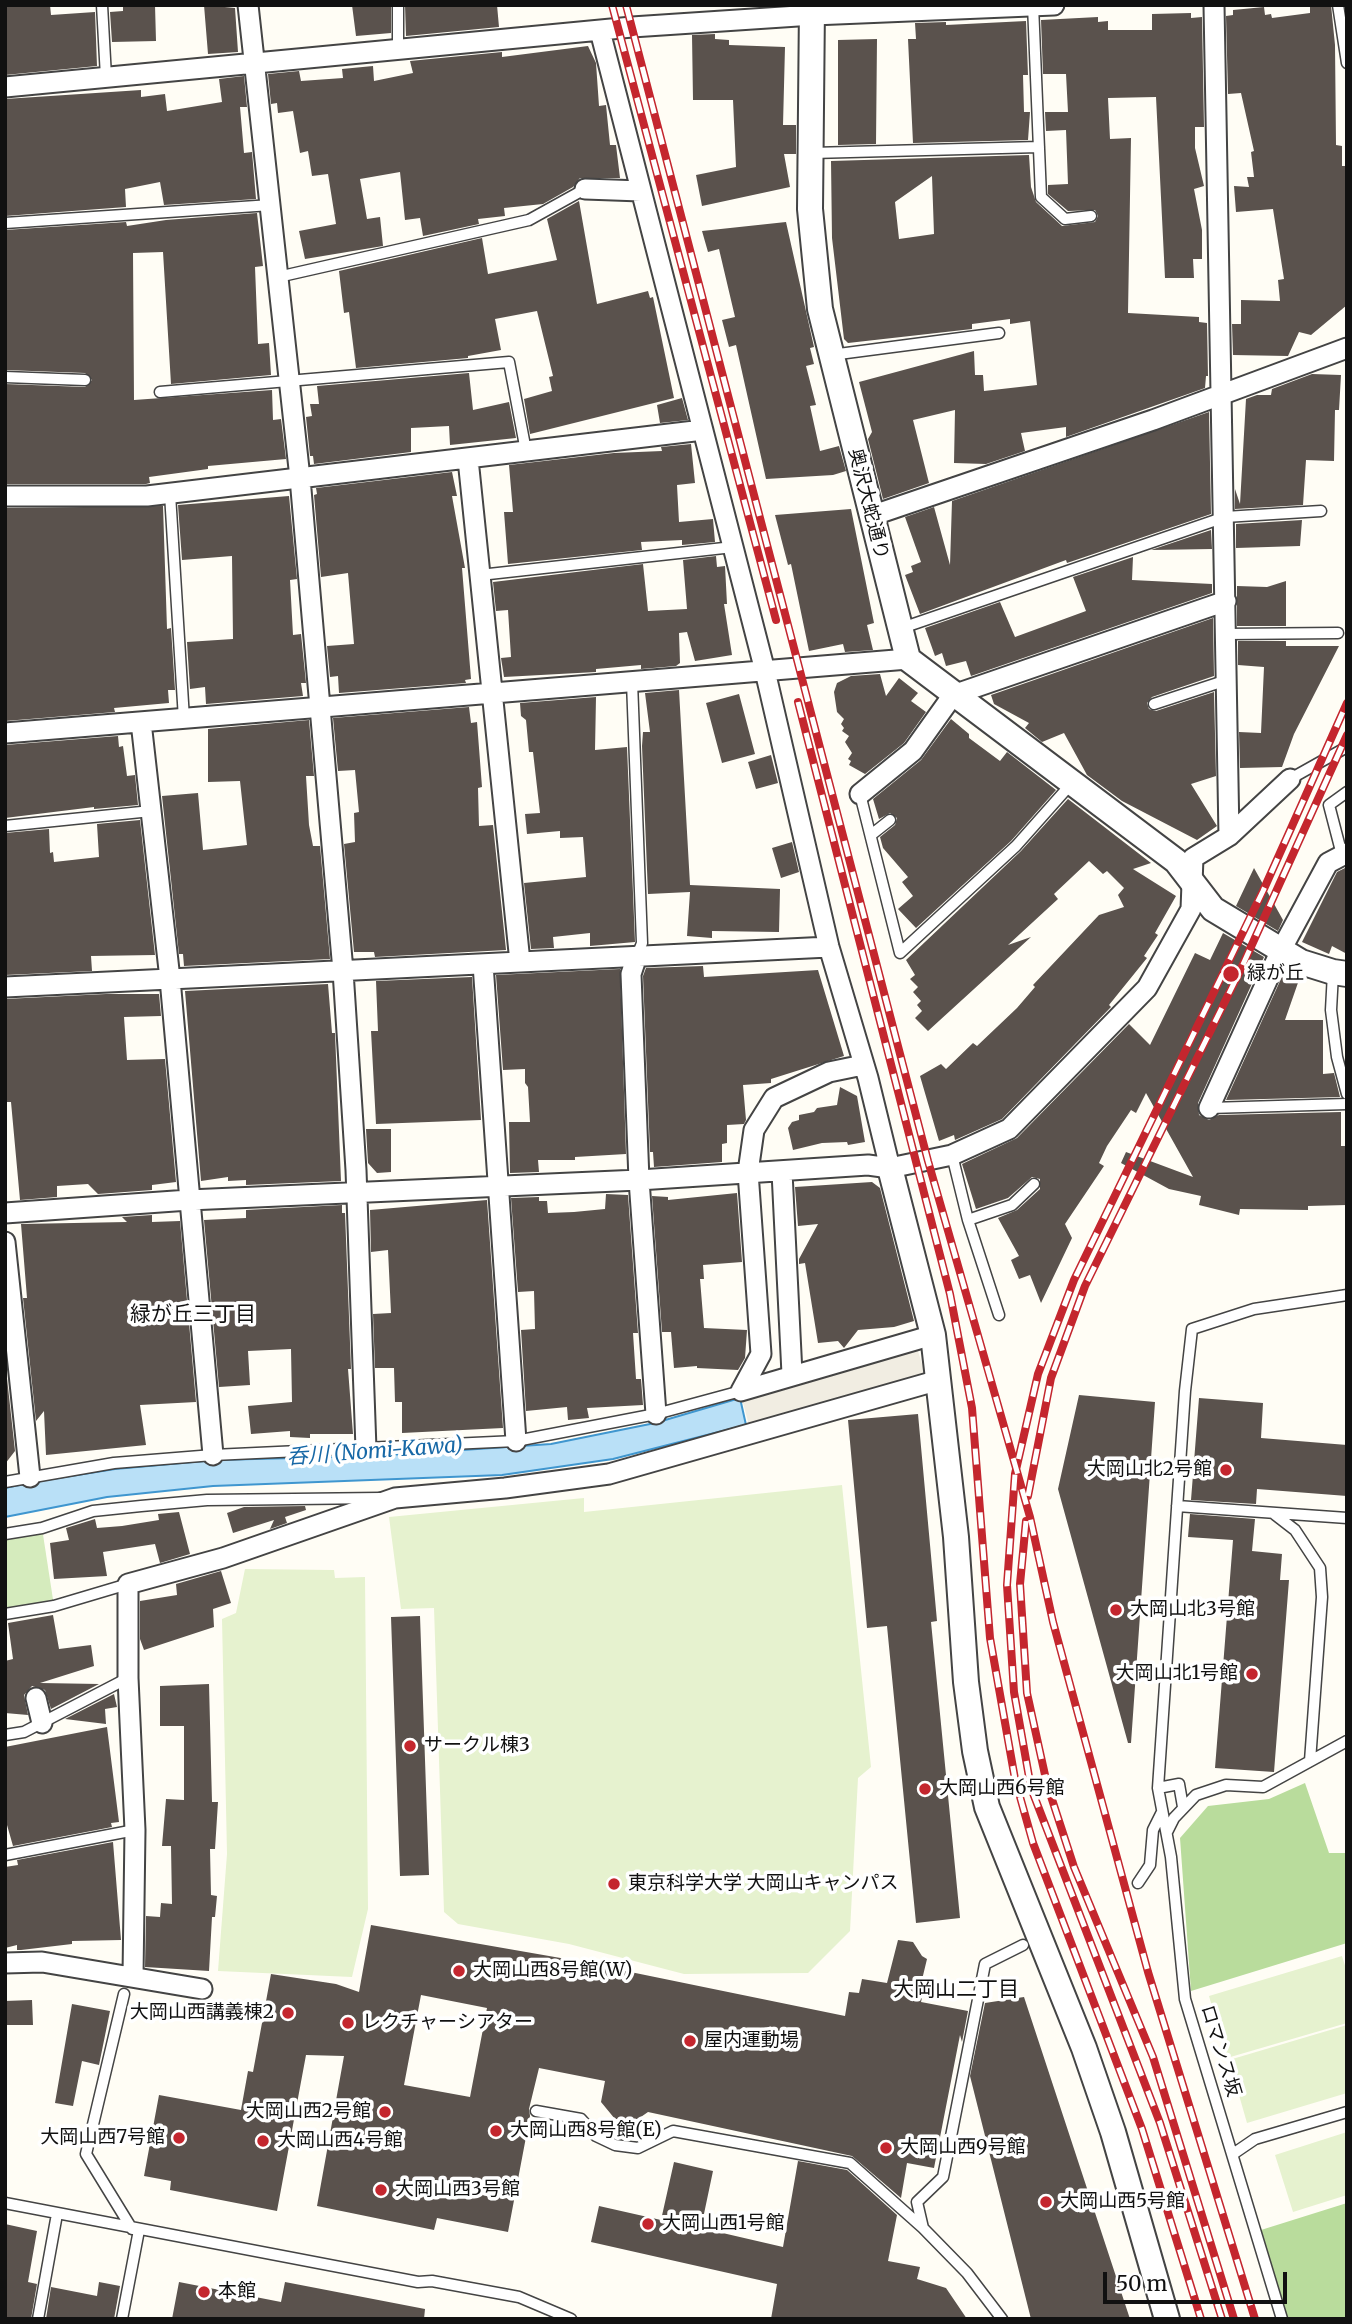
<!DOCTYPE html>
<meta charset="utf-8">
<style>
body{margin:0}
#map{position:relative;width:1352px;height:2324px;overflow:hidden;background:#fffdf5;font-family:Merriweather,serif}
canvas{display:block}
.frame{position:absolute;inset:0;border:7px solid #111;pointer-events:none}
.scale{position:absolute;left:1103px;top:2272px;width:184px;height:32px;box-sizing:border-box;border:4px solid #111;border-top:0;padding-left:9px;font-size:21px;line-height:24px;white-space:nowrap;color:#111;-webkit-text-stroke:5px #fff;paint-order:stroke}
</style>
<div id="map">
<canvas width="1352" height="2324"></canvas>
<div class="frame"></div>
<div class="scale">50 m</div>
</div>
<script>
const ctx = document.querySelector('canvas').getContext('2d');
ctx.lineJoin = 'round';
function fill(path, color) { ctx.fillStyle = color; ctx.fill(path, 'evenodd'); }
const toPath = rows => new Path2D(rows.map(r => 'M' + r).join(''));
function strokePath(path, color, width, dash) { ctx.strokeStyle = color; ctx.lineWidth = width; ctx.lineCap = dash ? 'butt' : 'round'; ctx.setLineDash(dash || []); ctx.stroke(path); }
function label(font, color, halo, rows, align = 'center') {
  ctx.font = font + ' Merriweather,"Noto Sans JP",serif'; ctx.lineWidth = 7; ctx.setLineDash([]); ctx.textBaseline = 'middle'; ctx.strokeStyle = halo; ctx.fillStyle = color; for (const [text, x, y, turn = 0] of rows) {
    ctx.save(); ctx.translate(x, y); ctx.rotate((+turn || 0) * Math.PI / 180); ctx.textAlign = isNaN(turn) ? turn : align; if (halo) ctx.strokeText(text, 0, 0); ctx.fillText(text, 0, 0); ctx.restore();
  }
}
const green = toPath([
 [42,1528,54,1606,5,1614,5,1534]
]);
const forest = toPath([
 [1305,1783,1329,1853,1347,1853,1347,1943,1191,1991,1180,1838,1208,1806,1269,1799],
 [1347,2203,1347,2319,1287,2319,1261,2230]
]);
const pitch = toPath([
 [842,1485,871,1767,858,1778,850,1931,808,1973,684,1974,569,1944,458,1924,444,1912,434,1608,401,1609,389,1517,584,1498,584,1512],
 [245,1569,334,1570,335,1578,365,1577,368,1909,352,1977,218,1971,227,1854,222,1619,236,1613],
 [1342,1956,1347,1972,1347,2023,1227,2058,1209,1996],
 [1347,2025,1347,2093,1247,2123,1229,2060],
 [1347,2132,1347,2195,1293,2212,1275,2155]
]);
const plaza = toPath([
 [917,1348,924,1370,922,1377,750,1429,742,1399]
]);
const water = toPath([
 [740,1398,746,1425,613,1459,502,1475,213,1486,107,1497,5,1517,5,1488,33,1482,115,1469,215,1460,374,1456,551,1444,655,1423,740,1398]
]);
const building = toPath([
 [5,5,50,5,51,15,95,12,97,66,5,75],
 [123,5,155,5,156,41,112,42,110,12,123,11],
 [204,5,235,8,238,52,208,54],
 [352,5,391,5,391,33,356,36],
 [405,5,497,5,499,27,406,36],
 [1331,5,1335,45,1336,145,1342,146,1342,166,1347,166,1347,305,1311,335,1299,332,1288,356,1233,355,1232,324,1241,324,1241,300,1280,301,1278,280,1284,279,1273,209,1236,212,1234,186,1249,187,1247,177,1254,177,1251,152,1254,151,1241,93,1228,94,1226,16,1233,15,1233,10,1264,7,1265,15,1271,14,1272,18,1310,13,1310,7],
 [1191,13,1191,18,1202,17,1204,127,1195,127,1195,148,1204,186,1194,189,1202,230,1202,259,1193,259,1194,278,1165,278,1156,97,1108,98,1110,139,1131,138,1128,313,1199,317,1199,322,1207,323,1208,376,1206,376,1205,388,1066,437,1066,427,1021,433,1025,451,986,464,954,463,955,410,913,420,929,483,883,499,868,439,872,432,859,382,974,351,975,375,983,375,984,391,1037,385,1030,321,1010,324,1010,319,972,324,972,329,848,343,844,339,832,238,831,161,1029,155,1031,187,1036,202,1062,226,1095,222,1098,216,1095,210,1068,211,1048,194,1048,185,1068,184,1066,130,1046,131,1045,112,1068,112,1066,74,1043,74,1041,20,1098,17,1098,22,1108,21,1108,30,1152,30,1152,14],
 [932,176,934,234,899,239,895,202],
 [1026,21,1028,75,1023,75,1024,112,1030,112,1028,140,913,143,908,39,916,39,915,23,946,22,946,25],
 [715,34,715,39,729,40,729,45,785,47,783,125,796,125,796,154,784,154,790,187,702,206,696,175,736,167,733,100,693,100,692,35],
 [877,39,876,144,838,145,838,40],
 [588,46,596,63,599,106,606,105,610,145,616,145,620,178,580,178,573,187,543,204,504,208,505,216,478,219,479,224,423,236,420,218,405,220,400,172,360,179,367,219,380,217,383,246,305,259,299,231,336,224,328,174,312,176,308,151,300,153,293,111,278,113,277,103,271,104,268,74,299,71,301,81,343,78,342,69,373,66,374,81,413,73,410,61,502,52,502,57],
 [244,76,247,107,240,107,244,153,252,152,256,199,164,205,160,182,125,189,126,207,5,216,5,99,141,90,141,97,165,94,167,111,222,102,219,79],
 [579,201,597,304,648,291,650,298,653,297,674,398,530,434,524,399,552,391,549,377,553,376,537,311,495,319,501,350,468,356,468,358,356,368,349,312,344,313,339,271,482,238,488,274,557,260,547,219],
 [257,213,263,266,255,267,258,344,269,343,271,375,171,384,163,252,133,253,134,400,272,390,273,420,281,419,286,459,208,466,208,469,149,477,150,483,146,484,5,484,5,384,85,387,92,380,85,373,5,370,5,230,126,222,127,226,166,220],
 [786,222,814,347,810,348,814,364,806,366,816,405,810,406,820,451,839,446,846,471,833,475,766,479,736,345,729,347,722,320,735,317,719,249,708,252,702,231],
 [469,373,473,410,509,402,516,438,450,445,449,426,411,428,411,452,314,464,313,456,310,456,306,417,312,416,310,404,319,404,317,386],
 [1312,374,1341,375,1339,410,1335,410,1334,461,1306,460,1303,505,1235,509,1235,489,1240,504,1246,399,1257,395,1271,395,1272,389],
 [682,398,688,420,660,423,657,405],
 [1209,412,1211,514,1067,563,1066,560,920,614,905,575,913,572,911,566,921,562,905,517,934,507,950,565,952,501],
 [691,444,695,483,677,485,679,522,713,519,715,542,682,545,682,540,641,542,642,550,508,564,504,512,513,512,509,465,614,453,662,451,661,447],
 [452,472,457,496,452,496,465,568,462,568,471,679,465,680,466,683,339,693,338,676,330,677,327,646,354,644,348,573,321,577,314,495,317,494,316,488],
 [289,496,297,579,290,580,293,635,301,634,306,683,301,683,303,696,206,704,205,687,190,689,187,642,233,639,232,556,182,560,178,505],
 [163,506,167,629,171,628,175,690,168,690,169,703,114,708,115,712,5,721,5,508],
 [851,509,874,623,867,625,873,650,845,652,843,644,809,651,791,564,788,565,775,515],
 [1302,520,1300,546,1236,548,1236,524],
 [1211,530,1212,549,1151,550],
 [716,556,717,567,725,566,727,604,724,604,732,655,695,661,687,632,679,633,680,663,676,666,641,669,641,665,596,669,596,672,504,677,501,658,511,657,508,610,496,611,493,582,643,564,648,611,687,609,683,560],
 [1133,557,1132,580,1212,584,1212,593,971,676,966,661,946,666,942,653,935,656,925,628,1000,602,1015,637,1086,611,1073,577],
 [1286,581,1286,626,1237,626,1237,586,1267,587],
 [1213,618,1214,676,1152,697,1147,703,1149,709,1156,711,1214,692,1216,776,1191,784,1217,826,1197,840,1122,801,1087,775,1064,733,1042,742,1025,728,1029,723,994,704,991,695],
 [1238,641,1286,641,1286,646,1339,646,1294,734,1282,767,1240,768,1239,732,1261,733,1264,667,1238,665],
 [880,674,886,696,899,678,918,693,911,701,926,712,904,743,865,774,849,765,851,761,848,759,852,753,845,742,849,736,842,731,844,728,841,724,844,719,837,712,834,692,837,683,851,676],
 [679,690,690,885,780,889,779,932,712,931,712,938,687,936,690,892,648,894,642,746,643,732,650,732,645,693],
 [739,694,755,754,722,763,706,703],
 [596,697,595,750,627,747,635,942,590,946,590,933,553,937,554,948,531,949,524,883,586,877,583,837,560,838,560,831,527,834,525,814,540,813,533,752,529,752,526,720,521,716,520,703],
 [469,707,471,723,477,722,482,787,478,788,479,826,493,825,506,950,375,957,374,952,354,952,344,844,355,842,354,813,359,812,355,770,338,771,333,718],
 [951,719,969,734,969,738,1000,761,1007,752,1056,790,1011,841,916,928,898,909,913,896,902,882,908,877,883,848,880,837,895,825,897,818,890,813,879,819,873,799,921,760],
 [309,720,314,776,306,776,309,825,313,846,320,846,330,959,184,966,183,954,179,954,162,796,198,793,203,850,247,845,240,781,208,782,208,729],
 [118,736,119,747,123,746,127,776,135,775,138,805,94,809,94,807,5,818,5,745],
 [771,755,778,783,756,789,748,762],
 [1068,799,1151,863,1133,869,1176,896,1155,933,1158,935,1144,956,1147,958,1109,1005,1111,1007,1002,1119,955,1140,954,1135,939,1141,920,1076,941,1064,946,1069,973,1043,977,1046,1017,1008,1035,987,1033,985,1099,915,1124,907,1118,895,1124,888,1107,871,1103,874,1089,861,1054,894,1058,899,1008,945,1031,937,928,1031,915,1018,922,1011,917,1005,921,1001,913,992,918,987,910,979,915,975,906,960,1021,851],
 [140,820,155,955,91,956,92,971,5,975,5,833,49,829,50,853,53,852,54,862,99,857,97,824],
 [792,842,799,872,781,878,772,848],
 [1347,867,1347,954,1332,946,1329,954,1302,942,1337,872],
 [1254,868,1283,920,1278,931,1236,906],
 [1223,933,1264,957,1198,1103,1199,1115,1209,1120,1219,1115,1341,1112,1341,1146,1347,1146,1347,1205,1308,1206,1308,1210,1240,1209,1239,1215,1199,1205,1201,1196,1169,1189,1121,1163,1126,1152,1193,1177,1146,1093,1136,1113,1131,1110,1107,1146,1099,1163,1104,1166,1065,1224,1072,1238,1041,1303,1030,1275,1019,1279,1011,1260,1019,1256,998,1218,1017,1210,1040,1189,1040,1179,1032,1177,1008,1198,976,1209,962,1164,1017,1138,1129,1024,1150,1045,1195,953,1210,960],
 [703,966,704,977,818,970,844,1056,771,1079,771,1083,743,1085,746,1120,744,1124,727,1125,727,1143,722,1144,722,1162,654,1167,653,1152,650,1152,643,976,646,968],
 [620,969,626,1154,575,1157,575,1160,538,1160,539,1172,510,1173,509,1122,530,1122,528,1087,525,1083,525,1069,503,1070,496,975],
 [1285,970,1300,977,1285,1020,1323,1020,1323,1074,1334,1073,1340,1097,1226,1100],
 [472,977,481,1120,376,1124,371,1031,378,1031,376,981],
 [328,984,332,1033,335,1033,341,1181,246,1185,246,1180,228,1181,228,1177,201,1181,185,991],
 [106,994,159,994,161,1016,124,1017,127,1060,165,1059,176,1182,152,1185,152,1190,98,1194,88,1184,57,1186,57,1197,20,1200,11,1102,7,1102,5,1081,5,999],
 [840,1087,857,1096,865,1142,848,1145,847,1142,822,1143,793,1150,788,1128,792,1122,799,1120,799,1115,814,1112,817,1108,837,1105],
 [366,1129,391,1129,391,1172,377,1173,368,1163],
 [872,1182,880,1188,914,1321,894,1327,858,1330,844,1348,838,1341,818,1343,805,1263,799,1264,799,1259,818,1224,798,1226,795,1187],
 [737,1193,742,1262,703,1265,704,1279,700,1279,704,1328,747,1330,745,1358,738,1370,697,1368,697,1366,674,1368,671,1332,662,1332,652,1196,668,1197,668,1200],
 [606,1194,628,1195,638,1333,633,1333,636,1379,641,1379,643,1405,587,1408,589,1418,568,1420,567,1407,526,1411,521,1330,535,1329,534,1291,518,1292,511,1198,539,1197,539,1201,547,1201,548,1213,574,1212,605,1209],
 [487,1200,503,1428,402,1433,402,1402,395,1402,394,1368,375,1368,373,1314,391,1313,388,1250,371,1252,370,1210],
 [342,1205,342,1213,345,1213,351,1369,348,1369,353,1434,310,1434,310,1438,290,1437,290,1431,251,1434,248,1406,292,1402,291,1349,248,1351,250,1385,219,1387,204,1220,246,1218,246,1210],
 [152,1215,152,1222,180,1221,196,1402,140,1405,146,1445,46,1455,44,1411,36,1421,23,1298,27,1298,21,1224,127,1222,122,1217],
 [5,1360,15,1451,5,1464],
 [1079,1395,1155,1402,1131,1743,1128,1743,1058,1489],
 [1199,1398,1263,1403,1261,1438,1347,1445,1347,1496,1257,1489,1256,1504,1191,1500],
 [918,1414,937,1621,931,1622,960,1918,916,1923,887,1626,867,1628,848,1420],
 [305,1506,306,1510,285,1517,287,1523,270,1529,274,1520,233,1533,227,1513,244,1507],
 [179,1512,190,1554,160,1563,155,1544,103,1552,107,1576,54,1579,50,1543,69,1540,66,1528,95,1519,97,1528,122,1526,159,1520,158,1514],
 [1190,1514,1255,1519,1252,1551,1282,1554,1280,1580,1289,1580,1274,1772,1215,1768,1233,1540,1188,1537],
 [221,1571,231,1603,213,1609,214,1627,144,1650,140,1639,140,1601,177,1595,176,1584],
 [53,1615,59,1649,91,1645,94,1666,40,1683,99,1684,51,1709,45,1690,32,1686,24,1695,28,1715,5,1713,5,1661,13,1659,8,1623],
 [420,1616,429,1875,400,1876,391,1617],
 [209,1684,212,1802,218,1802,215,1849,210,1849,211,1895,217,1896,215,1917,212,1917,209,1971,145,1967,146,1916,160,1917,161,1903,172,1904,171,1846,162,1846,166,1799,184,1800,184,1726,160,1726,160,1686],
 [114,1694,117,1707,105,1709,106,1724,65,1719],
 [107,1727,119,1822,111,1823,112,1827,13,1846,5,1818,5,1747],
 [113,1842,121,1940,72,1941,72,1944,21,1950,17,1950,17,1945,5,1948,5,1867,18,1865,17,1860],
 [371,1925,572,1960,845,2016,849,1992,859,1993,862,1979,887,1983,898,1940,913,1942,922,1956,927,1959,920,1988,924,1989,921,2002,968,2011,962,2042,960,2035,934,2168,907,2163,901,2198,852,2156,648,2112,638,2119,615,2119,601,2102,605,2081,539,2068,529,2109,530,2116,508,2232,437,2218,434,2230,317,2206,344,2056,306,2055,277,2211,170,2190,171,2181,144,2176,159,2095,241,2110,248,2071,253,2072,271,1974,336,1984,359,1992],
 [421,1995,487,2008,470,2097,404,2085],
 [1024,1997,1130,2319,1031,2319,970,2076,985,2003],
 [32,2000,33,2025,5,2025,5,2001],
 [72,2004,110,2011,99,2065,82,2061,73,2106,55,2103],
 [798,2161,847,2170,897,2215,888,2261,920,2267,917,2279,946,2288,967,2319,771,2319,777,2284,591,2242,599,2206,661,2220,674,2162,713,2171,701,2228,783,2247],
 [5,2224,37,2231,28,2282,37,2284,31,2319,5,2319],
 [99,2282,120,2286,114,2319,46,2319,51,2287,97,2296],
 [179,2282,281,2302,285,2282,425,2309,424,2319,172,2319]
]);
const service = toPath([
 [102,5,106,77],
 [398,5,398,49],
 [1033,5,1041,197,1065,219,1091,216],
 [1338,5,1347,63],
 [812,153,1039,147],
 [5,223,271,205],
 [278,277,529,220,585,189],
 [831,355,999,333],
 [5,377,85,380],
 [160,392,509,362,526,451],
 [170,494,184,719],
 [480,575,733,547],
 [899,629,1225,517,1321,511],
 [1226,634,1338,633],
 [632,682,642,943,637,956],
 [1154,704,1227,680],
 [1290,779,1347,747],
 [860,794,900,953,1016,846,1071,784],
 [5,826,151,811],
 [871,835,890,820],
 [1342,855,1329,805,1347,792],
 [1333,973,1331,1010,1337,1057,1347,1094],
 [1209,1108,1347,1104],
 [952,1155,968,1220,999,1315],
 [968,1220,1012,1205,1034,1184],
 [5,1482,114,1463,213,1455,516,1441,656,1414,741,1391],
 [1177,1506,1347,1518],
 [1273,1513,1295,1530,1320,1568,1322,1597,1310,1761],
 [5,1534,42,1528,93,1511,141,1506,207,1500,381,1498],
 [5,1614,54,1606,128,1584],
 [5,1735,24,1732,128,1678],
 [1158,1788,1179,1784,1183,1807],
 [1167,1832,1174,1818,1196,1795,1226,1785,1263,1787,1347,1741],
 [5,1855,135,1830],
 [1138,1883,1150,1865,1153,1830,1162,1812],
 [124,1994,86,2154,132,2229],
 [536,2111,581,2119,596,2136,615,2145,638,2148,673,2131,850,2163,923,2228,967,2273,1002,2319],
 [1233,2154,1255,2139,1347,2112],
 [5,2203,418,2282,432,2281,519,2297,571,2319],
 [923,2228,917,2202,943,2177,985,1964,1023,1945],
 [38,2319,57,2214],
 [122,2319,139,2230],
 [1282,2319,1185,1999,1171,1857,1158,1788,1185,1391,1192,1329,1254,1309,1347,1295]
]);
const minor = toPath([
 [248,5,300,478,343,971,356,1170,366,1449],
 [1214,5,1229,836],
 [600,31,765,671,829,947,868,1078,890,1168],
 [5,87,632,27,813,15,1054,5],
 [585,189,641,191],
 [468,459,520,962],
 [5,496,147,496,703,430],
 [871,516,1153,420,1347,348],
 [141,722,170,979,213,1455],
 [5,733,908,659],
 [860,794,913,751,953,695,1226,601],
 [637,956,631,974,639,1180,656,1414],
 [483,964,516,1441],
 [5,987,829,947],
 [1209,1108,1281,950,1328,863,1347,853],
 [782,1172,792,1374],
 [5,1213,189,1200,639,1180,868,1165,890,1168,952,1155,1009,1129,1147,988,1191,909,1193,858,1229,836,1290,779],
 [5,1242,30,1477],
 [741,1391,761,1354,748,1172,754,1130,774,1098,829,1072,863,1065],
 [741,1391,933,1335],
 [36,1698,42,1723],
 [5,1963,42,1962,202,1989],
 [133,1976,135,1830,128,1678,128,1584,223,1558,395,1498,505,1488,609,1474,939,1380]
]);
const tertiary = toPath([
 [812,5,810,209,820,309,908,659,1176,861,1213,909,1301,962,1333,972,1347,974],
 [890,1168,933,1335,956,1537,966,1682,975,1751,987,1807,1084,2048,1113,2132,1167,2319]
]);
const rail = toPath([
 [612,5,776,620],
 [626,5,928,1161,1030,1517,1053,1622,1148,1972,1255,2319],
 [798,702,950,1294,972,1408,990,1638,1015,1779,1033,1843,1142,2129,1201,2319],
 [1028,1496,1051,1378,1085,1286,1240,971,1347,735],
 [1026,1521,1020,1584,1027,1693,1047,1784,1074,1867,1153,2057,1234,2319],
 [1222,2319,1160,2123,1031,1788,1014,1692,1007,1585,1015,1474,1038,1374,1074,1280,1263,891,1347,703]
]);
const markers = [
 [1231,974,9,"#c4262e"],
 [1226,1470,7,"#c4262e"],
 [1116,1610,7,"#c4262e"],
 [1252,1674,7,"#c4262e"],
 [410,1746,7,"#c4262e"],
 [925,1789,7,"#c4262e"],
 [614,1884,7,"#c4262e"],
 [459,1971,7,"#c4262e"],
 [288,2013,7,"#c4262e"],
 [348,2023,7,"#c4262e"],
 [690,2041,7,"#c4262e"],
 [385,2112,7,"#c4262e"],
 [496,2131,7,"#c4262e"],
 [179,2138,7,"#c4262e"],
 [263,2141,7,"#c4262e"],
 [886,2148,7,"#c4262e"],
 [381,2190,7,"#c4262e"],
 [1046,2202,7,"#c4262e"],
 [648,2224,7,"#c4262e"],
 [204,2292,7,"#c4262e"]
];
const streetNames = [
 ["奥沢大蛇通り",868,504,76],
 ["ロマンス坂",1220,2051,73]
];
const poiNames = [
 ["緑が丘",1247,974],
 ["大岡山北2号館",1212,1470,"right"],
 ["大岡山北3号館",1130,1610],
 ["大岡山北1号館",1238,1674,"right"],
 ["サークル棟3",424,1746],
 ["大岡山西6号館",939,1789],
 ["東京科学大学 大岡山キャンパス",628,1884],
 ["大岡山西8号館(W)",473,1971],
 ["大岡山西講義棟2",274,2013,"right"],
 ["レクチャーシアター",362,2023],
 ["屋内運動場",704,2041],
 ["大岡山西2号館",371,2112,"right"],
 ["大岡山西8号館(E)",510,2131],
 ["大岡山西7号館",165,2138,"right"],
 ["大岡山西4号館",277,2141],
 ["大岡山西9号館",900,2148],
 ["大岡山西3号館",395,2190],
 ["大岡山西5号館",1060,2202],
 ["大岡山西1号館",662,2224],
 ["本館",218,2292]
];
const neighbourhoodNames = [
 ["緑が丘三丁目",193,1315],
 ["大岡山二丁目",956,1990]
];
const waterNames = [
 ["呑川 (Nomi-Kawa)",375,1452,-4]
];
fill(green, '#d5ebbd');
fill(forest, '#b9dc9c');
fill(pitch, '#e6f2cf');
fill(plaza, '#f1ede2');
fill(water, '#b9e0f7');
strokePath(water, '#3f96cf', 2);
fill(building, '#5a524d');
strokePath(service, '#444', 13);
strokePath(minor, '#444', 23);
strokePath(tertiary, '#444', 28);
strokePath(service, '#fff', 10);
strokePath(minor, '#fff', 19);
strokePath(tertiary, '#fff', 24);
strokePath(rail, '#c4262e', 8);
strokePath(rail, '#fff', 5, [16]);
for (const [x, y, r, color] of markers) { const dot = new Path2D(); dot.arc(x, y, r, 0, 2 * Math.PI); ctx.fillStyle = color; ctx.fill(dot); strokePath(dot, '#fff', 2.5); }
label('19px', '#111', '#fff', streetNames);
label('19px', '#111', '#fff', poiNames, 'left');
label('21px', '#111', '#fff', neighbourhoodNames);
label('italic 21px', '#1768a6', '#fff', waterNames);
</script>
